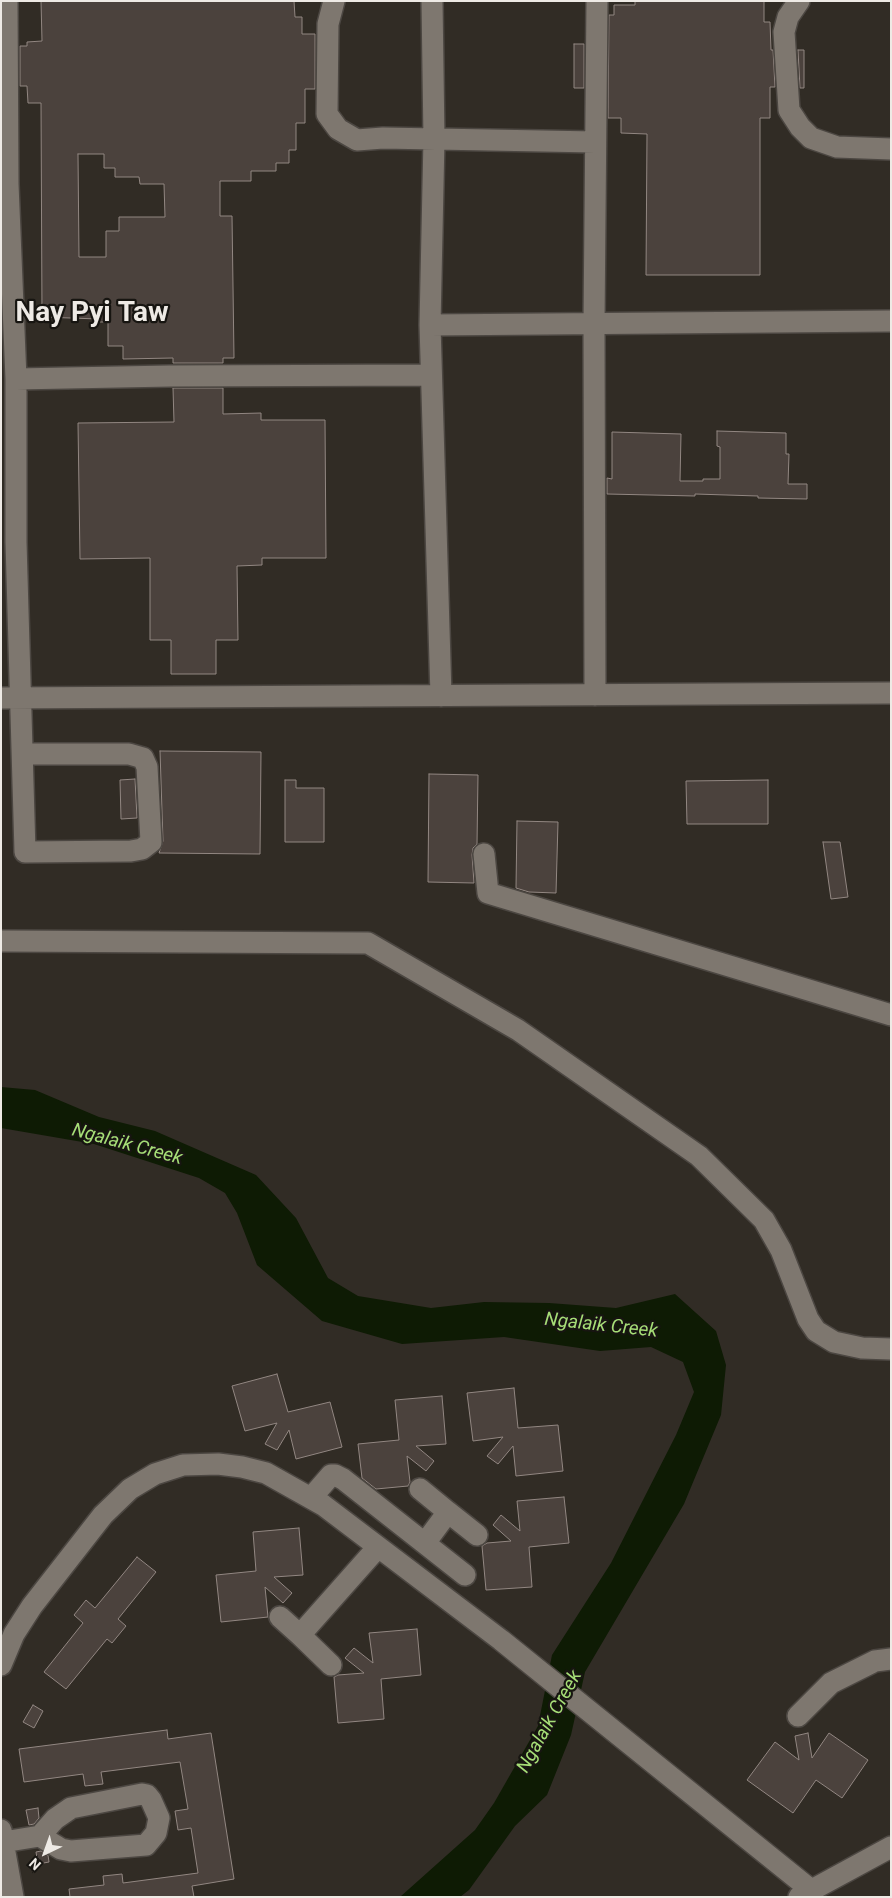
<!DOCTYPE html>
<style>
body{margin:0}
#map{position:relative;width:892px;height:1898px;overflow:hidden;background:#312c25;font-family:Roboto,sans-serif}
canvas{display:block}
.frame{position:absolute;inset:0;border:2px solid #eeeae5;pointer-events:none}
.north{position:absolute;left:20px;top:1828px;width:50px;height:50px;-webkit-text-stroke:4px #171511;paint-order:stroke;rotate:222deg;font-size:14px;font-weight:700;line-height:20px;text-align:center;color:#eeeae5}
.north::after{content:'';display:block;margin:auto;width:18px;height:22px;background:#eeeae5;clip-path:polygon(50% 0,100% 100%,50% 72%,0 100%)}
</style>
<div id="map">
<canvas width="892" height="1898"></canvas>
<div class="frame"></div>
<div class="north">N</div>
</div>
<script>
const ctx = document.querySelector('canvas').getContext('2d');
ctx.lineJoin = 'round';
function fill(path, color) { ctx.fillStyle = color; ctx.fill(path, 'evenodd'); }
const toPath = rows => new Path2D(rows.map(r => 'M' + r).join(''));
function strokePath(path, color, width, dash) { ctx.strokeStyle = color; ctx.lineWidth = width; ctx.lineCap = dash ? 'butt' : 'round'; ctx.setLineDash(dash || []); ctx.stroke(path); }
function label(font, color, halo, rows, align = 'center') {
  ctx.font = font + ' Roboto,sans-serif'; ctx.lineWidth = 4.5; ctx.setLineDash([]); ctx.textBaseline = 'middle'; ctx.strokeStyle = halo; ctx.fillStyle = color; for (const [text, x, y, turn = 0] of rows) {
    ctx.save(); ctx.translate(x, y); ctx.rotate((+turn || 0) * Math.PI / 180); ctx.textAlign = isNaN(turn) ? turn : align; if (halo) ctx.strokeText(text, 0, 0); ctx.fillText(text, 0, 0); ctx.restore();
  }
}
const water = toPath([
 [1,1087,35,1090,99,1117,155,1131,256,1175,296,1218,328,1278,358,1296,431,1308,484,1302,549,1303,616,1308,675,1294,716,1331,726,1365,721,1415,684,1504,585,1672,571,1735,547,1795,515,1826,469,1890,460,1897,400,1897,475,1830,494,1803,538,1726,552,1655,611,1563,676,1435,694,1392,683,1362,651,1347,600,1351,504,1337,402,1344,322,1321,257,1265,237,1213,225,1193,199,1178,94,1144,1,1128]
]);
const building = toPath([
 [41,1,294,1,295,17,302,17,302,34,315,34,315,89,305,89,305,123,296,123,296,150,289,150,289,163,276,163,276,171,251,171,251,181,220,181,220,216,232,216,234,358,223,358,223,363,173,363,173,358,123,359,123,346,108,346,108,322,99,322,99,319,42,317,41,103,28,103,27,86,20,86,20,46,27,46,27,42,42,41,41,1],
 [78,154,104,154,104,168,115,168,115,177,139,177,140,184,164,184,165,217,119,217,119,231,106,231,106,257,79,257,78,154],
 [635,1,764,1,764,22,770,22,771,50,773,50,775,87,770,87,770,118,760,118,760,275,646,275,647,134,621,133,621,118,608,118,609,15,614,15,614,5,635,5,635,1],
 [574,44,584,44,584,88,574,88,574,44],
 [798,50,804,50,804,88,800,88,798,50],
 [173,388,223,388,223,414,261,413,261,420,325,420,326,558,262,558,262,565,237,566,238,640,216,640,216,674,171,674,171,640,150,640,150,558,80,559,78,423,174,422,173,388],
 [717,431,786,433,786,454,789,454,788,484,807,484,807,499,758,498,758,496,695,494,695,496,607,494,607,478,612,479,612,432,681,434,680,481,703,481,703,479,720,479,720,447,717,446,717,431],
 [160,751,261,752,260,854,159,853,163,841,160,751],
 [429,774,478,775,477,844,473,848,472,855,474,883,428,882,429,774],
 [135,779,137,818,121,819,120,780,135,779],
 [285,780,296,780,296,788,324,788,324,842,285,842,285,780],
 [768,780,768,824,687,824,686,781,768,780],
 [517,821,558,822,556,893,529,892,516,888,517,821],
 [823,842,840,842,848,897,831,899,823,842],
 [277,1374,288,1412,330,1402,342,1447,296,1459,289,1430,277,1450,265,1444,277,1423,245,1431,232,1386,277,1374],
 [514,1388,518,1428,558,1425,563,1471,516,1476,513,1446,498,1464,487,1456,503,1437,473,1441,467,1393,514,1388],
 [442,1396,446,1444,416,1446,434,1461,426,1471,407,1456,410,1482,408,1486,376,1489,362,1478,358,1444,399,1440,395,1400,442,1396],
 [564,1497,569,1543,529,1547,532,1587,486,1590,482,1546,487,1543,511,1541,493,1525,501,1515,520,1531,517,1501,564,1497],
 [299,1528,303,1575,274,1577,292,1593,283,1603,265,1587,268,1617,221,1622,216,1575,256,1571,253,1532,299,1528],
 [137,1557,156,1572,118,1619,126,1626,112,1643,107,1639,66,1689,44,1672,83,1623,74,1615,86,1600,95,1608,137,1557],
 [417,1629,421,1675,381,1679,384,1719,338,1723,334,1677,338,1675,364,1673,345,1658,354,1648,373,1663,369,1633,417,1629],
 [33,1705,43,1711,34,1728,23,1722,33,1705],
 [167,1730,168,1739,211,1733,234,1879,192,1886,194,1897,70,1897,69,1889,104,1885,103,1876,122,1874,123,1883,198,1873,191,1828,178,1830,175,1811,188,1809,180,1762,101,1772,103,1784,85,1786,83,1774,24,1782,19,1749,167,1730],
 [808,1733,812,1758,829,1733,868,1760,842,1798,816,1780,793,1813,747,1780,775,1742,799,1760,795,1736,808,1733],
 [38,1808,39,1818,34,1824,29,1825,26,1810,38,1808],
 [41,1851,48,1855,49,1862,38,1864,36,1852,41,1851]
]);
const minor = toPath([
 [7,1,8,184,16,379,16,542,25,852,131,851,142,849,151,842,147,767,143,758,129,754,23,754],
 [334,1,328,24,327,114,338,129,357,140,383,138,595,142],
 [799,1,788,17,784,32,789,110,800,127,811,138,837,147,891,149],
 [430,325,434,139,432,1],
 [16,379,170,376,431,375],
 [595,695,594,323,597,1],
 [441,696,430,325,891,321],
 [1,698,891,693],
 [484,854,488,893,891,1015],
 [1,941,368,943,518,1030,699,1156,764,1220,781,1250,808,1319,816,1331,834,1342,862,1348,891,1349],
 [420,1489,448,1512],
 [311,1498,331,1475,335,1475,343,1479,465,1575],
 [425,1543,448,1512,477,1535],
 [280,1617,300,1635],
 [1,1665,14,1634,32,1606,103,1515,130,1489,155,1474,183,1465,218,1464,242,1467,266,1473,323,1505,501,1640,811,1890],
 [331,1665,300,1635,378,1547],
 [798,1716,831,1683,875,1661,891,1659],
 [1,1830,13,1897],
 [3,1842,40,1836,61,1849,71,1851,146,1845,156,1833,159,1818,151,1800,147,1795,142,1794,71,1808,55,1819,40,1836],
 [799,1897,891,1847]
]);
const waterNames = [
 ["Ngalaik Creek",127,1145,15],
 ["Ngalaik Creek",601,1326,6],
 ["Ngalaik Creek",550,1722,-61]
];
const townNames = [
 ["Nay Pyi Taw",92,314]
];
fill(water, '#0e1b04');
fill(building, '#4b423d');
strokePath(building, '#928782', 1);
strokePath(minor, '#4c4742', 24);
strokePath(minor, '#7e776f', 21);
label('italic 19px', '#a6de77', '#171511', waterNames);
label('bold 28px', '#eeeae5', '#171511', townNames);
</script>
